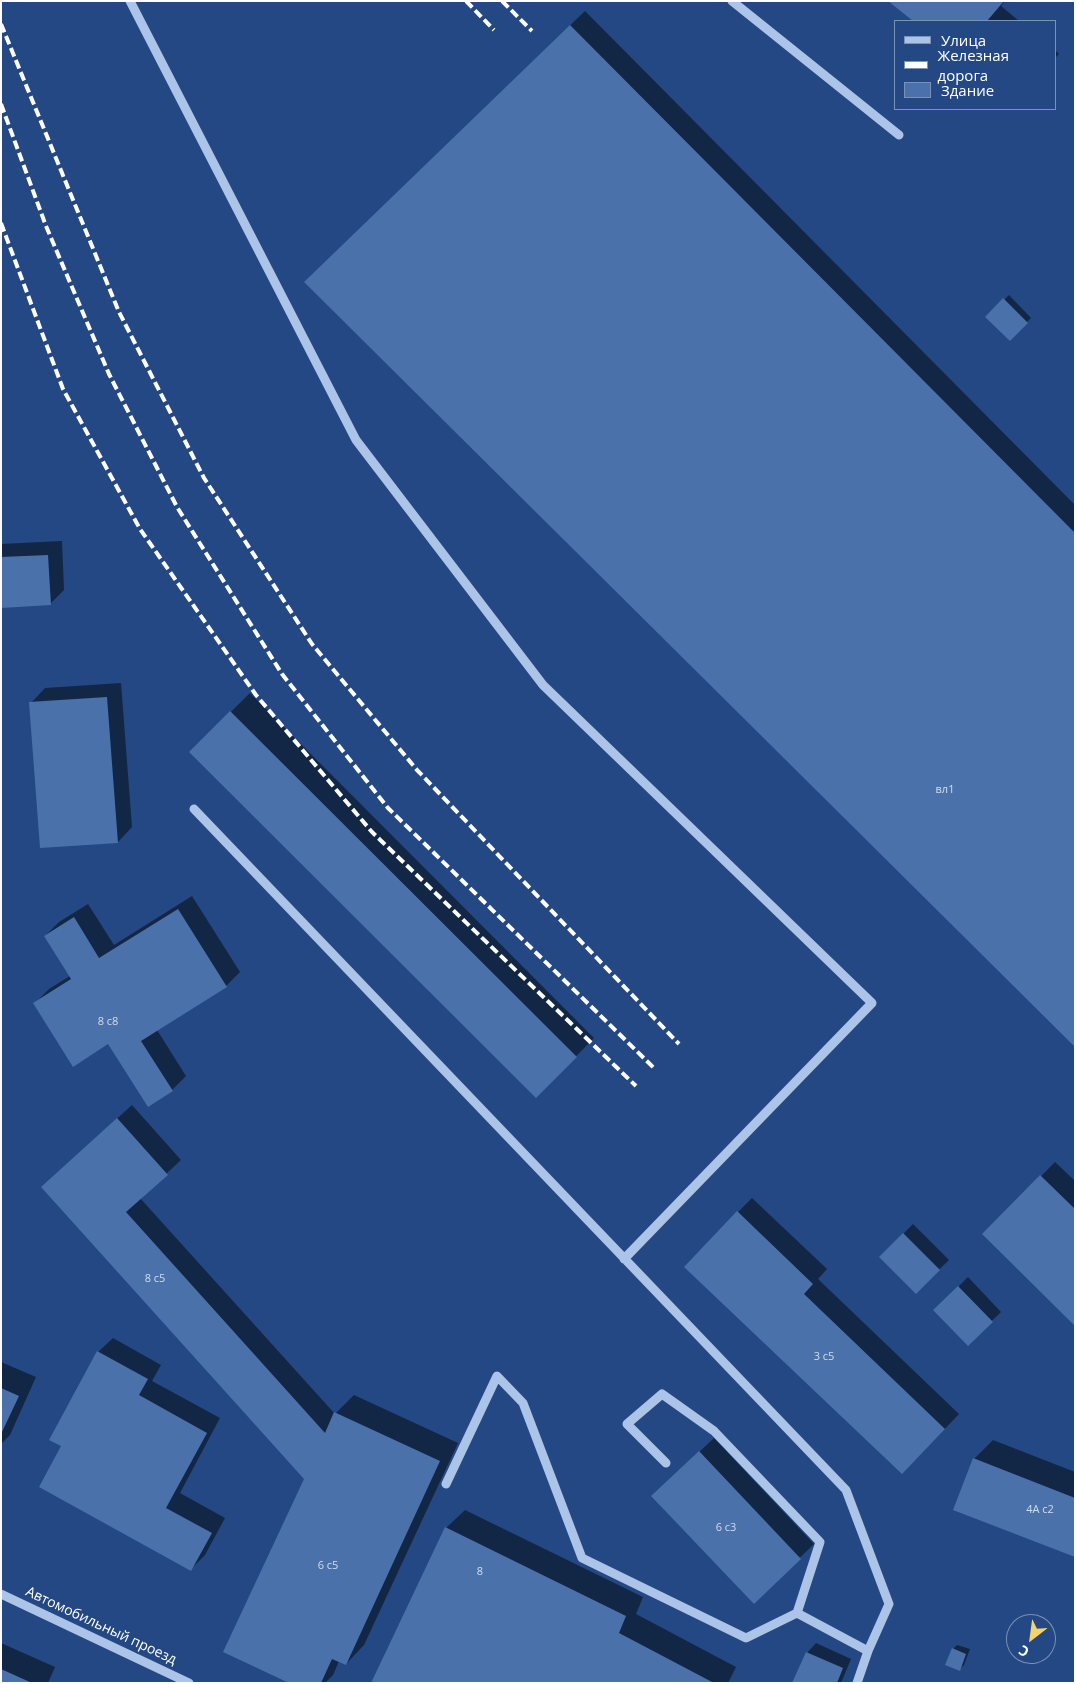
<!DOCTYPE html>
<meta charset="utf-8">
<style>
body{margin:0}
#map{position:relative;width:1076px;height:1684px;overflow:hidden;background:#234883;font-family:"Open Sans",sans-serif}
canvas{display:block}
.frame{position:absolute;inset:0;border:2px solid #fff;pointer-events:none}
.legend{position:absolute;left:894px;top:20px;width:162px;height:90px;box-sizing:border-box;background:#234883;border:1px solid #7b91b5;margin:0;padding:6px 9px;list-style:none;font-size:15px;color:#fff}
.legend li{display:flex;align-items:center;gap:10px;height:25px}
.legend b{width:25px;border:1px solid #7b91b5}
.north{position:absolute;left:1006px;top:1614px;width:50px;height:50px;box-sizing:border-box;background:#234883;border:1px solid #7b91b5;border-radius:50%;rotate:210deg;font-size:14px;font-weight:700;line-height:20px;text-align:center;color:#fff}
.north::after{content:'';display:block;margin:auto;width:18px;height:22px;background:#f3d36e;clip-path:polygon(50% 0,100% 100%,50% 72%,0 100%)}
</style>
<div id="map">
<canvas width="1076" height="1684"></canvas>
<div class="frame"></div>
<ul class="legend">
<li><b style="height:6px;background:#abc4e8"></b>Улица</li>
<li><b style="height:6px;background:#fff"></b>Железная дорога</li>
<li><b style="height:14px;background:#4b71ab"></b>Здание</li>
</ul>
<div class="north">С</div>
</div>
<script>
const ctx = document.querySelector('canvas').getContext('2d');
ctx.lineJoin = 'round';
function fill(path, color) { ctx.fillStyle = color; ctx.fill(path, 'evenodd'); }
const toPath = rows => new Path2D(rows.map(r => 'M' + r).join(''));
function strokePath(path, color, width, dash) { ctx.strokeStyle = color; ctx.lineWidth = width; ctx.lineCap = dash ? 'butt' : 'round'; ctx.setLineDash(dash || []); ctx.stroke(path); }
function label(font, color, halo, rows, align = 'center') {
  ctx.font = font + ' "Open Sans",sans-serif'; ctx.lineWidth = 4.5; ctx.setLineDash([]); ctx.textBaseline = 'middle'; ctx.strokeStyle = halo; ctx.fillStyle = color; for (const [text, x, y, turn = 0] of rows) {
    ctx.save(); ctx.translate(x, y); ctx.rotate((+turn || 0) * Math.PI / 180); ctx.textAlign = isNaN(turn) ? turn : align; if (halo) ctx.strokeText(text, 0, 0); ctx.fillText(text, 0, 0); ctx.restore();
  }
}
const shadow = toPath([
 [891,1,1005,1,1001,6,1019,21,915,21],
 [585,11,1075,505,1075,1045,319,268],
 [1055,50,1059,54,1055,58],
 [1009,295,1031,318,1010,339,987,317],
 [62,541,64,590,50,604,1,607,1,544],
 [121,683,132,827,118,842,31,703,45,688],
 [250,693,594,1038,536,1097,190,752],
 [192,896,240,972,226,986,157,1030,186,1076,172,1090,109,1043,35,1003,49,989,70,976,45,936,59,922,88,904,114,945],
 [132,1105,181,1160,140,1198,335,1414,354,1395,458,1443,364,1645,346,1664,339,1661,333,1675,325,1683,292,1683,305,1479,57,1173],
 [1055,1162,1075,1181,1075,1324,984,1234],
 [752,1198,827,1269,818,1279,959,1414,916,1459,738,1212],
 [913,1224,949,1260,916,1292,880,1257],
 [968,1277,1001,1312,968,1344,935,1310],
 [113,1338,161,1365,152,1381,220,1418,180,1493,225,1518,205,1555,191,1569,98,1352],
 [1,1362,36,1377,10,1435,1,1444],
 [714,1438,814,1544,754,1602,667,1482],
 [993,1440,1075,1472,1075,1556,974,1459],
 [465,1510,643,1597,636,1614,736,1667,728,1683,373,1683,446,1528],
 [1,1643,55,1667,48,1683,1,1683],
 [816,1643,851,1659,841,1683,794,1683,807,1653],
 [957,1645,970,1649,964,1665,960,1669,953,1649]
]);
const building = toPath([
 [888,1,1004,1,987,21,913,21],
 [570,25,1075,533,1075,1047,304,282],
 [1003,298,1028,323,1010,341,985,317],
 [48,555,51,605,1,608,1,557],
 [107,697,118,843,40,848,29,702],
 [230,711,577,1057,536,1098,189,752],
 [178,909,227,987,141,1041,173,1091,148,1107,108,1044,73,1067,33,1003,71,979,44,936,74,917,99,958],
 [117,1118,168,1175,126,1212,325,1433,334,1412,440,1461,346,1665,332,1659,321,1683,289,1683,223,1652,304,1479,41,1187],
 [1040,1175,1075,1209,1075,1326,982,1234],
 [737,1211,813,1284,804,1294,945,1429,902,1474,684,1267],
 [903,1233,940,1270,916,1294,879,1257],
 [958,1286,993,1322,968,1346,933,1310],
 [97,1351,148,1379,139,1395,207,1433,166,1508,212,1533,191,1571,39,1487,61,1446,49,1440],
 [1,1388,19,1396,1,1434],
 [699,1451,801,1559,754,1604,651,1496],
 [973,1458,1075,1498,1075,1557,953,1510],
 [445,1527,626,1616,619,1633,714,1683,371,1683],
 [952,1648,966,1654,960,1671,945,1665],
 [806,1652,843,1668,837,1683,792,1683],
 [1,1669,32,1683,1,1683]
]);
const minor = toPath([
 [130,1,356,440,543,685,872,1003,624,1259],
 [732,1,899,135],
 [194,809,846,1490,889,1604,868,1651,857,1683],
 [666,1463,627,1424,662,1394,714,1431,820,1542,797,1613],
 [446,1484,497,1376,523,1403,582,1558,746,1638,797,1613,868,1651],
 [1,1594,189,1683]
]);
const rail = toPath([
 [466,1,494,30],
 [502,1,532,31],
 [1,24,119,312,204,478,312,644,417,770,679,1044],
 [1,104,46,226,109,374,177,507,282,674,388,808,654,1068],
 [1,223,63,389,140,529,256,695,372,832,636,1086]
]);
const numberNames = [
 ["вл1",945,790],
 ["8 с8",108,1022],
 ["8 с5",155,1279],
 ["3 с5",824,1357],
 ["4А с2",1040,1510],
 ["6 с3",726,1528],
 ["6 с5",328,1566],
 ["8",480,1572]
];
const streetNames = [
 ["Автомобильный проезд",101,1626,25]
];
fill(shadow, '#0007');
fill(building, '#4b71ab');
strokePath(minor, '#abc4e8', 9);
strokePath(rail, '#fff', 4, [9, 4]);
label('11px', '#d2dcea', null, numberNames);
label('14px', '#fff', '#234883', streetNames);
</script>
